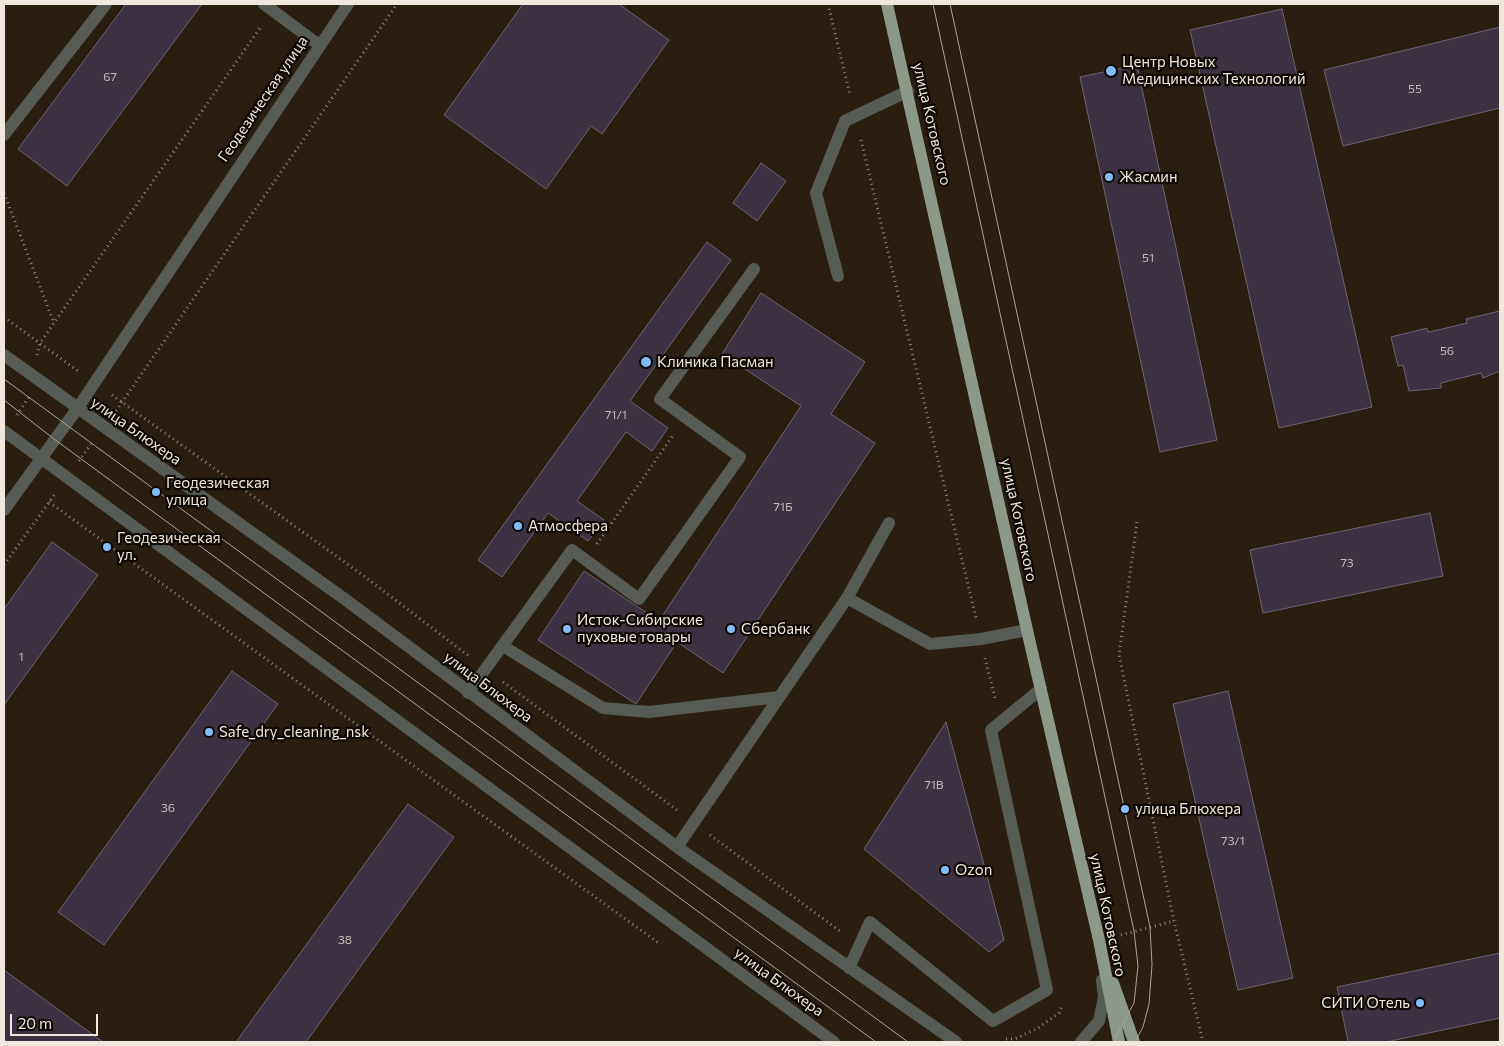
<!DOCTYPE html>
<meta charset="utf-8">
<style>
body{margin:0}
#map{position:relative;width:1504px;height:1046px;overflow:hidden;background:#291e10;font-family:Commissioner,sans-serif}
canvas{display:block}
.frame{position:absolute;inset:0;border:5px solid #f0e8df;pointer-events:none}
.scale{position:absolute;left:10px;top:1014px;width:88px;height:22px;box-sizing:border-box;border:2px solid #f0e8df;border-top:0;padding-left:6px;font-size:15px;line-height:18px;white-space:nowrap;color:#f0e8df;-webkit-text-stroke:4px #0e0905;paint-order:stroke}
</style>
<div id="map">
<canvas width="1504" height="1046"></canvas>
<div class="frame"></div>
<div class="scale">20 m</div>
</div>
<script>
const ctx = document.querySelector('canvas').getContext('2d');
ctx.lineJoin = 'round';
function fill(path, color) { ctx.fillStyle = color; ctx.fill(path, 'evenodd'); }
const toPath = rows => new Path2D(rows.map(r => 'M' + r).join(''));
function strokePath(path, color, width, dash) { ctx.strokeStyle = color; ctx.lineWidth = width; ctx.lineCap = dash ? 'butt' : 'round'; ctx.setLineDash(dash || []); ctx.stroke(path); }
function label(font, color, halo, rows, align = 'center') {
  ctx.font = font + ' Commissioner,sans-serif'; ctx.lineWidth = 4.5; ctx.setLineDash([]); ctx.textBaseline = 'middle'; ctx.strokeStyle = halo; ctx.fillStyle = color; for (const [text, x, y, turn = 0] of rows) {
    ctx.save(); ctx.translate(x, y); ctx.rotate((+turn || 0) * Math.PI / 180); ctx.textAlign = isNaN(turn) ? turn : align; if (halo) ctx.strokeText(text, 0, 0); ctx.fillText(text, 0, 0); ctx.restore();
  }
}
const building = toPath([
 [126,4,202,4,67,186,18,149,126,4],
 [523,4,619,4,669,40,602,134,591,126,546,189,444,115,523,4],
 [1282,9,1372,407,1279,428,1190,30,1282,9],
 [1500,27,1500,108,1343,146,1324,70,1500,27],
 [1137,65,1217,440,1160,452,1080,77,1137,65],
 [761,163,786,181,757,221,733,203,761,163],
 [707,242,731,260,630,401,668,428,652,451,626,432,577,501,604,520,588,541,548,513,502,577,478,560,707,242],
 [761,293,865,362,831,414,875,443,723,673,677,642,636,704,538,640,584,571,659,621,801,406,722,354,761,293],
 [1500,311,1500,371,1483,378,1481,373,1441,383,1441,388,1409,391,1403,365,1398,366,1391,337,1427,328,1428,332,1438,330,1467,323,1466,319,1500,311],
 [1430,513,1443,576,1263,613,1250,550,1430,513],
 [52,542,98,575,4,705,4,609,52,542],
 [232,671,278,704,104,945,58,912,232,671],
 [1228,691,1293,978,1238,990,1173,704,1228,691],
 [946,722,1004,940,989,952,864,849,946,722],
 [408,804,454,837,306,1042,236,1042,408,804],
 [1500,953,1500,1018,1386,1042,1348,1042,1337,987,1500,953],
 [4,970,103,1042,7,1042,4,1040,4,970]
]);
const path = toPath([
 [828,4,850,95],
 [861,140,976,618],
 [4,193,54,323],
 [4,317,78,371],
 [37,355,40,343,260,28],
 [112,395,364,576,470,657],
 [116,411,397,4],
 [17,415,29,397],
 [79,461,91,444],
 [49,502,660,944],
 [1137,522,1119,655,1174,921,1203,1042],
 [597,544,674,434],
 [4,565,55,494],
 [985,658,995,698],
 [503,682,677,810],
 [710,835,841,932],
 [1121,935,1174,921],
 [1006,1039,1015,1039,1038,1028,1059,1013,1062,1005]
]);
const minor = toPath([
 [264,4,319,45],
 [4,135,106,4],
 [838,276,816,193,845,121,908,91],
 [4,355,346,600,677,847,956,1042],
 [4,431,834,1042],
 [4,510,77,409,348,4],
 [847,598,930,644,981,639,1027,630],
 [503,646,603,708,649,712,779,697],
 [468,693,572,550,639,599,740,457,660,399,754,269],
 [677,847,847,598,889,523],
 [849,968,870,922,993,1021,1047,990,991,730,1041,689],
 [1081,1042,1099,1021,1104,997,1102,980]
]);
const major = toPath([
 [887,4,1027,630,1099,940,1119,1042],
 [1113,983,1134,1042]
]);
const tram = toPath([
 [933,4,1134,931,1138,966,1134,1003,1113,1042],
 [950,4,1150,927,1152,965,1149,1004,1143,1027,1135,1042],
 [4,379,908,1042],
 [4,400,54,439,876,1042]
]);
const markers = [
 [1111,71,6,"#83bcfb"],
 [1109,177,5,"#83bcfb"],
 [646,362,6,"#83bcfb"],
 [156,492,5,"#83bcfb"],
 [518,526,5,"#83bcfb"],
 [107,547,5,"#83bcfb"],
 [567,629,5,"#83bcfb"],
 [731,629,5,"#83bcfb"],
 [209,732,5,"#83bcfb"],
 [1125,809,5,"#83bcfb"],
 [945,870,5,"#83bcfb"],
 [1420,1003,5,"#83bcfb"]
];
const numberNames = [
 ["67",110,77],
 ["55",1415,89],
 ["51",1148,258],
 ["56",1447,351],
 ["71/1",616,415],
 ["71Б",783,507],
 ["73",1347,563],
 ["1",21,657],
 ["71B",934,785],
 ["36",168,808],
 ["73/1",1233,841],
 ["38",345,940]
];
const poiNames = [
 ["Центр Новых",1122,62],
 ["Медицинских Технологий",1122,79],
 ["Жасмин",1119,177],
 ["Клиника Пасман",657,362],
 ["Геодезическая",166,483],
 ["улица",166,500],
 ["Атмосфера",528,526],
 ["Геодезическая",117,538],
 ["ул.",117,555],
 ["Исток-Сибирские",577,620],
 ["пуховые товары",577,637],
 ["Сбербанк",741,629],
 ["Safe_dry_cleaning_nsk",219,732],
 ["улица Блюхера",1135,809],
 ["Ozon",955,870],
 ["СИТИ Отель",1410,1003,"right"]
];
const streetNames = [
 ["Геодезическая улица",263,99,-56],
 ["улица Котовского",932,124,77],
 ["улица Блюхера",136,431,35],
 ["улица Котовского",1019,520,78],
 ["улица Блюхера",488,687,37],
 ["улица Котовского",1108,915,78],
 ["улица Блюхера",779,982,36]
];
fill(building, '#3c3242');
strokePath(building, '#6e6374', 1);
strokePath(path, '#8f857a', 3, [1, 4]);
strokePath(minor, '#565c55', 12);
strokePath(major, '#8c9889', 12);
strokePath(tram, '#aca398', 1);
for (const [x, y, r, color] of markers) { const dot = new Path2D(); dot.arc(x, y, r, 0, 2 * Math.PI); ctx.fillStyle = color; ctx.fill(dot); strokePath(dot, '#0e0905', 2); }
label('12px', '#c3bab8', null, numberNames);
label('15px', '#f0e8df', '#0e0905', poiNames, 'left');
label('15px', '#f0e8df', '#0e0905', streetNames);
</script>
